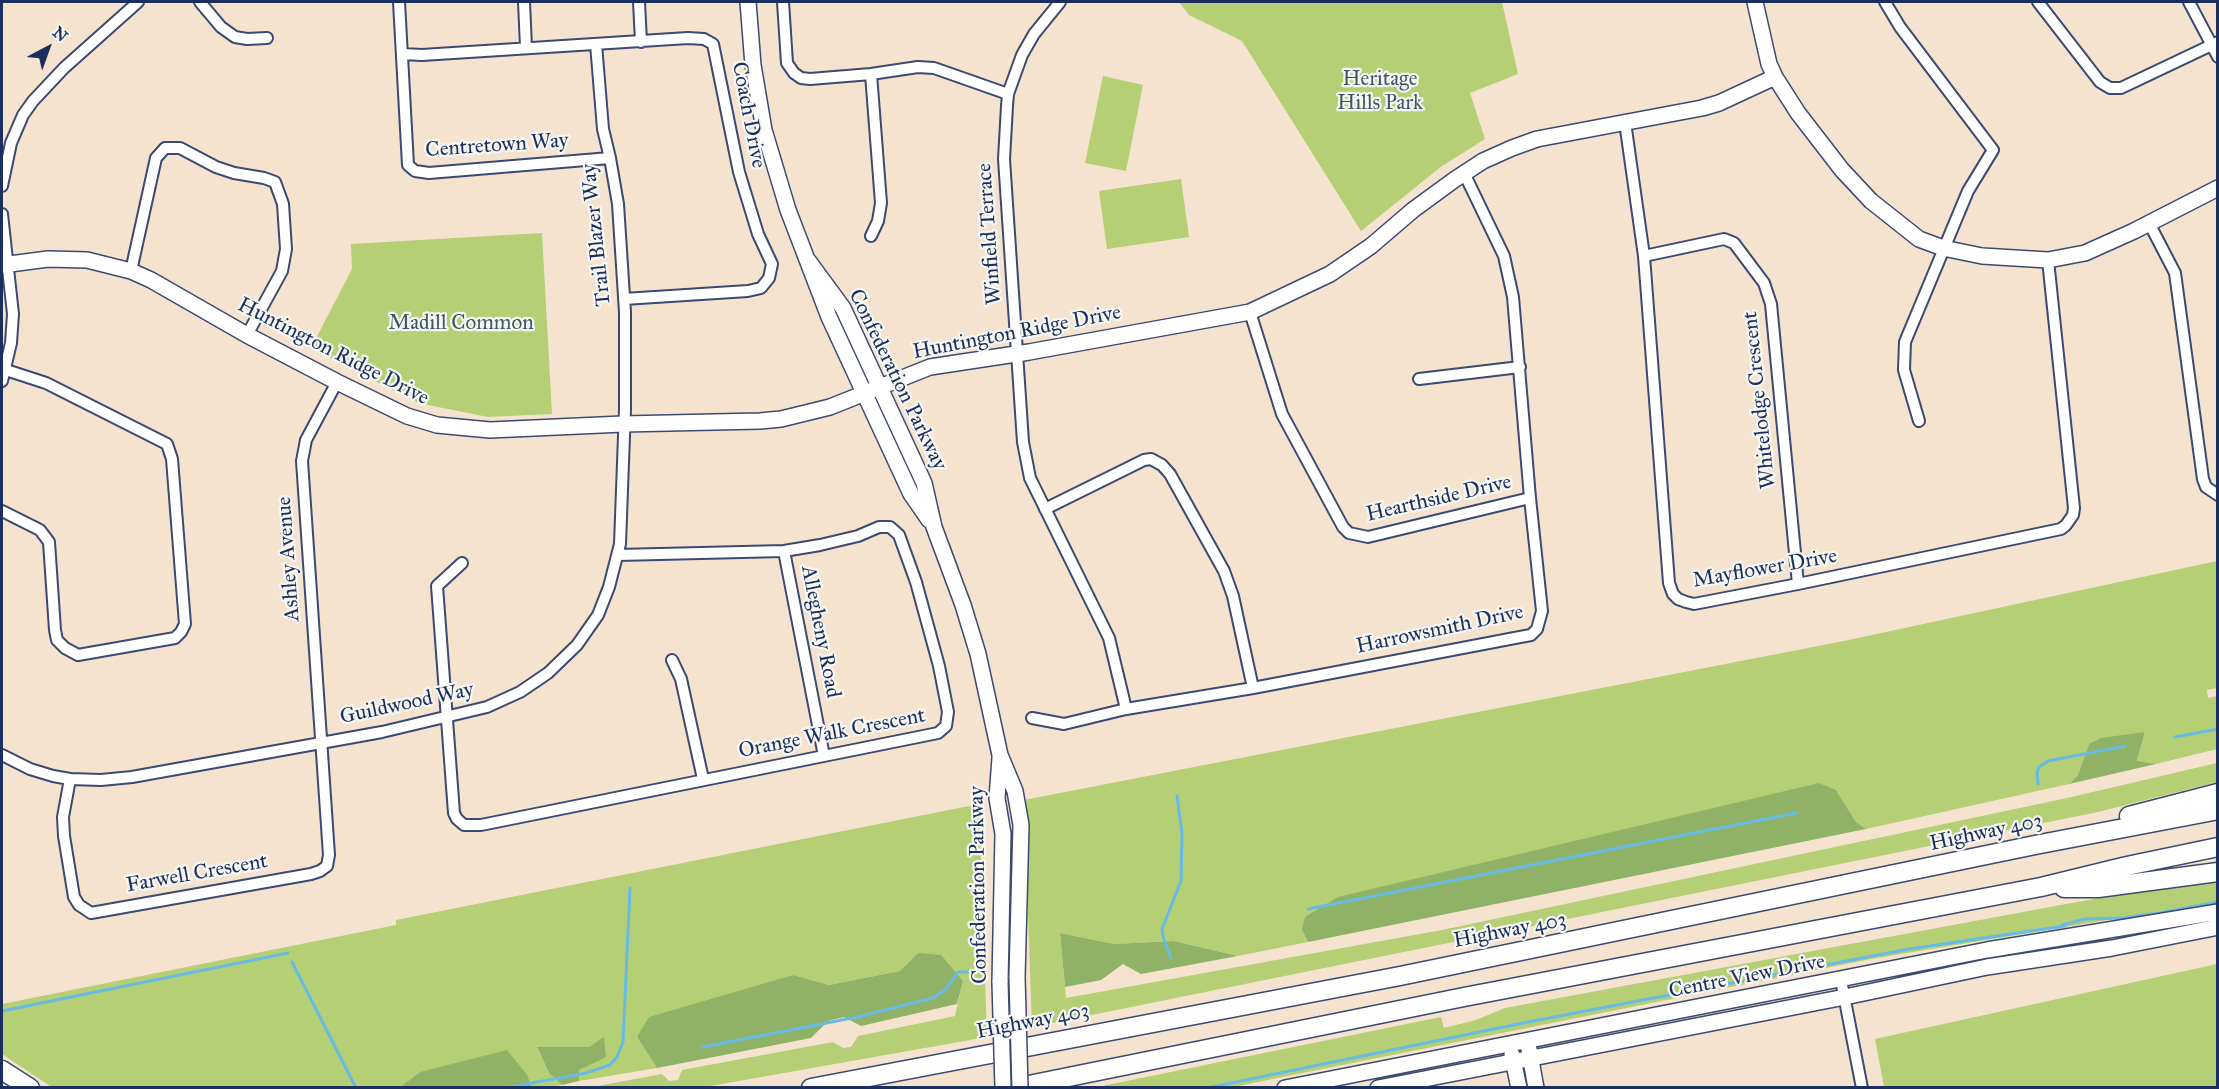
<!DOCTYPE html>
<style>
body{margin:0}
#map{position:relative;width:2219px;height:1089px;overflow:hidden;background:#f5e3cf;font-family:"IM FELL Great Primer",serif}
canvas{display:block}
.frame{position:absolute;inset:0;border:3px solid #1b2f5e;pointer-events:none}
.north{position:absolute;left:18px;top:18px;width:60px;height:60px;-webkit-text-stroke:4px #f6f6f2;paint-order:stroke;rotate:41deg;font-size:16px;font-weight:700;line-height:24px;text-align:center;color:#1b2f5e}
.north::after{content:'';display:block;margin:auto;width:21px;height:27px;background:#1b2f5e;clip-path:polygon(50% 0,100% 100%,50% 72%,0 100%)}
</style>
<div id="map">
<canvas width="2219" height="1089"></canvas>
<div class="frame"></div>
<div class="north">N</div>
</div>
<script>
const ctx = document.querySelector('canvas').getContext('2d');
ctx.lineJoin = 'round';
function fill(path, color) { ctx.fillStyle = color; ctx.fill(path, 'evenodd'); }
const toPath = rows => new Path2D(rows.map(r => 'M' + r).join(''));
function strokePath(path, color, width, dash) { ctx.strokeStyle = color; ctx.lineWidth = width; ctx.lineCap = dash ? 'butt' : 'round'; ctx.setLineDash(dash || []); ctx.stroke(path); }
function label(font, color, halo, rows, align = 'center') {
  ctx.font = font + ' "IM FELL Great Primer",serif'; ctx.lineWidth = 4.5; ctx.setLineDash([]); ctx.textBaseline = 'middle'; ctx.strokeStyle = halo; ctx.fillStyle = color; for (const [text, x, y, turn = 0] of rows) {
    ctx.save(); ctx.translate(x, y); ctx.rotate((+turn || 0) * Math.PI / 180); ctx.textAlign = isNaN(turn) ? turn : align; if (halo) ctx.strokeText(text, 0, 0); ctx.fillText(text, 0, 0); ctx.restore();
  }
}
const green = toPath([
 [1179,2,1502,2,1518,74,1470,93,1485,139,1442,166,1361,231,1242,41,1189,15],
 [1103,76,1143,85,1126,171,1085,163],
 [1181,179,1189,237,1107,249,1099,191],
 [542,233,552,414,488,417,418,403,311,348,352,269,351,244],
 [2217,561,2217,688,2207,690,2208,698,2217,696,2217,749,2156,764,2137,762,2145,732,2089,744,2078,775,2069,784,1866,829,1856,822,1836,790,1302,930,1308,942,1238,956,1174,941,1114,944,1060,933,1066,998,1442,930,2067,798,2217,763,2217,782,2098,812,1032,1027,1024,800,1844,641],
 [979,804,987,1037,705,1087,592,1087,662,1074,669,1081,678,1080,682,1070,833,1042,843,1048,851,1047,858,1036,955,1016,963,980,918,953,900,971,829,985,793,975,637,1037,657,1068,579,1081,579,1070,604,1038,589,1047,537,1048,549,1073,562,1085,545,1087,531,1087,528,1076,420,1072,400,1087,53,1088,2,1054,2,1004,396,925,396,920],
 [2217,880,2217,902,1871,959,1233,1087,1092,1088,1441,1017,1444,1028,1476,1020,1505,1008,2115,895],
 [2217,964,2217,1087,1884,1087,1875,1039]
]);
const forest = toPath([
 [2145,732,2137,761,2156,764,2069,784,2078,775,2089,744,2101,738],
 [1819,783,1836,790,1856,822,1866,829,1308,942,1302,930,1305,917,1338,897],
 [1060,933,1114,944,1174,941,1238,956,1141,974,1123,964,1101,980,1065,987],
 [918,953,941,955,963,981,957,1004,861,1026,844,1017,828,1021,811,1038,657,1068,637,1037,649,1017,793,975,829,985,900,971],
 [604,1037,606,1057,579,1070,579,1081,562,1085,549,1073,537,1047,589,1047],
 [507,1050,528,1076,531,1087,400,1087,420,1072]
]);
const stream = toPath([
 [2175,737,2218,729],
 [2038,784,2037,773,2039,767,2048,761,2125,746],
 [1308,909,1796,813],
 [2062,925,2085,919,2123,918,2159,913,2218,902],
 [1171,958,1164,940,1162,929,1181,881,1182,833,1177,796],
 [292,962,356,1088],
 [2,1011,288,953],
 [703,1047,857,1017,933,998,946,989,958,972,974,972],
 [505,1088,586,1073,610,1065,617,1057,623,1042,630,888],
 [1207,1088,1523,1023,1909,949,2065,926]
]);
const street = toPath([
 [200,2,221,27,235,37,247,39,267,38],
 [399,2,408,165,415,171,429,173,610,158],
 [524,2,526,47],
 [639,2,641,42],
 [783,2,787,63,794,73,801,78,810,79,871,74,918,67,934,68,1008,94],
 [1060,2,1034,34,1022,55,1008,94,1007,106,1004,159,1023,442,1030,478,1109,638,1126,709],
 [1885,2,1900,27,1993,150,1968,191,1905,342,1904,370,1919,421],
 [2038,2,2100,82,2110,88,2121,88,2218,42],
 [2189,2,2218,57],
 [402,54,422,55,688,38,704,39,713,44,739,172,758,234,772,264,769,278,761,288,748,291,624,299],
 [1625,122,1644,256,1669,583,1673,594,1678,599,1686,602,1694,604,1798,584,2061,529,2066,525,2073,515,2074,508,2048,260],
 [2,186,11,143,23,115,33,101,64,68,138,2],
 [2,214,13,314,11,343,2,381],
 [2149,223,2175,273,2203,479,2206,487,2218,495],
 [871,236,878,221,881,203,871,74],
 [1644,256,1724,239,1734,243,1764,283,1771,304,1798,584],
 [131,271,156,158,165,148,180,148,216,167,234,173,264,178,275,182,283,204,286,249,282,271,247,335],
 [1250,312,1282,414,1343,527,1349,533,1368,537,1530,498],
 [1419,379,1520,367],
 [1045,509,1144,460,1151,459,1162,465,1170,474,1224,571,1233,596,1253,688],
 [2,511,40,530,49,542,55,630,57,640,65,648,78,655,175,638,181,632,185,624,172,459,167,444,46,383,6,370],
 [784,551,824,756],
 [462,563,437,586,454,813,457,819,464,825,481,825,938,733,946,726,948,712,939,666,916,582,899,535,890,527,879,527,858,536,820,545,784,551,618,555],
 [672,660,681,679,703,779],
 [1032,718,1064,724,1126,709,1253,688,1520,637,1531,635,1537,629,1542,611,1530,498,1513,297,1504,256,1464,173],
 [2,755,30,769,53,776,70,779,101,780,132,777,382,732,487,707,520,692,548,673,577,645,598,615,609,587,620,544,625,409,625,312,618,204,610,158,603,129,596,44],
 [70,779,63,817,64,836,74,897,79,905,91,913,311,874,320,871,327,866,329,855,302,461,306,440,337,382],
 [1841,980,1862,1088]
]);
const secondary = toPath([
 [748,2,753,65,764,130,788,210,829,317,911,494,929,520],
 [1755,2,1769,64,1775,77,1798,113,1842,170,1871,201,1919,239,1943,248,1982,256,2048,260,2085,253,2134,231,2218,188],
 [807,259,843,308,924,483,934,527,963,605,978,654,1000,755,1015,791,1021,825,1017,977],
 [2,265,48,259,87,260,131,271,151,280,247,335,337,382,407,416,437,425,490,430,623,424,760,421,781,419,830,407,930,367,1029,352,1250,312,1330,274,1371,246,1413,210,1454,180,1483,161,1512,148,1537,139,1702,108,1719,103,1775,77],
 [1000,758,997,798,1003,834,1000,982],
 [1529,1049,1536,1088],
 [1512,1055,1519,1088],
 [1285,1088,1987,950,2218,912],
 [1378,1088,1845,997,1987,967,2112,948,2218,927]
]);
const highway = toPath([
 [2129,816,2218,793],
 [2064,888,2098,888,2218,872],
 [2,1070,30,1088],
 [811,1088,1400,976,2035,845,2218,810],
 [1014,1088,1464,997,2041,887,2127,866,2218,847]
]);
const secondaryBridge = toPath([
 [1017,977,1020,1088],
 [1000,982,1003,1088]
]);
const parkNames = [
 ["Heritage",1380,80],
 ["Hills Park",1380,104],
 ["Madill Common",461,324]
];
const streetNames = [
 ["Coach Drive",748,115,79],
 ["Centretown Way",497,146,-4],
 ["Winfield Terrace",990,234,-94],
 ["Trail Blazer Way",597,235,-96],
 ["Huntington Ridge Drive",1017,333,-11],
 ["Huntington Ridge Drive",333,352,27],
 ["Confederation Parkway",897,380,64],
 ["Whitelodge Crescent",1760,400,-96],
 ["Hearthside Drive",1439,499,-13],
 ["Ashley Avenue",289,559,-94],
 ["Mayflower Drive",1765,569,-10],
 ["Harrowsmith Drive",1440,630,-12],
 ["Allegheny Road",820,632,79],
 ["Guildwood Way",407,704,-12],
 ["Orange Walk Crescent",832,734,-11],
 ["Highway 403",1986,833,-12],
 ["Farwell Crescent",197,874,-10],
 ["Confederation Parkway",979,885,-91],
 ["Highway 403",1510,931,-11],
 ["Centre View Drive",1747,977,-11],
 ["Highway 403",1033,1022,-11]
];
fill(green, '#b5cf75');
fill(forest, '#90b266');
strokePath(stream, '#68bbe4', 3);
strokePath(street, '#3c4a6f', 14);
strokePath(secondary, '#3c4a6f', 18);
strokePath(highway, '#3c4a6f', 21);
strokePath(street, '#fff', 10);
strokePath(secondary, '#fff', 15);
strokePath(highway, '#fff', 18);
strokePath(secondaryBridge, '#3c4a6f', 18, []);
strokePath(secondaryBridge, '#fff', 15);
label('21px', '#425764', '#f6f6f2', parkNames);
label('21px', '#1b2f5e', '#f6f6f2', streetNames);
</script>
